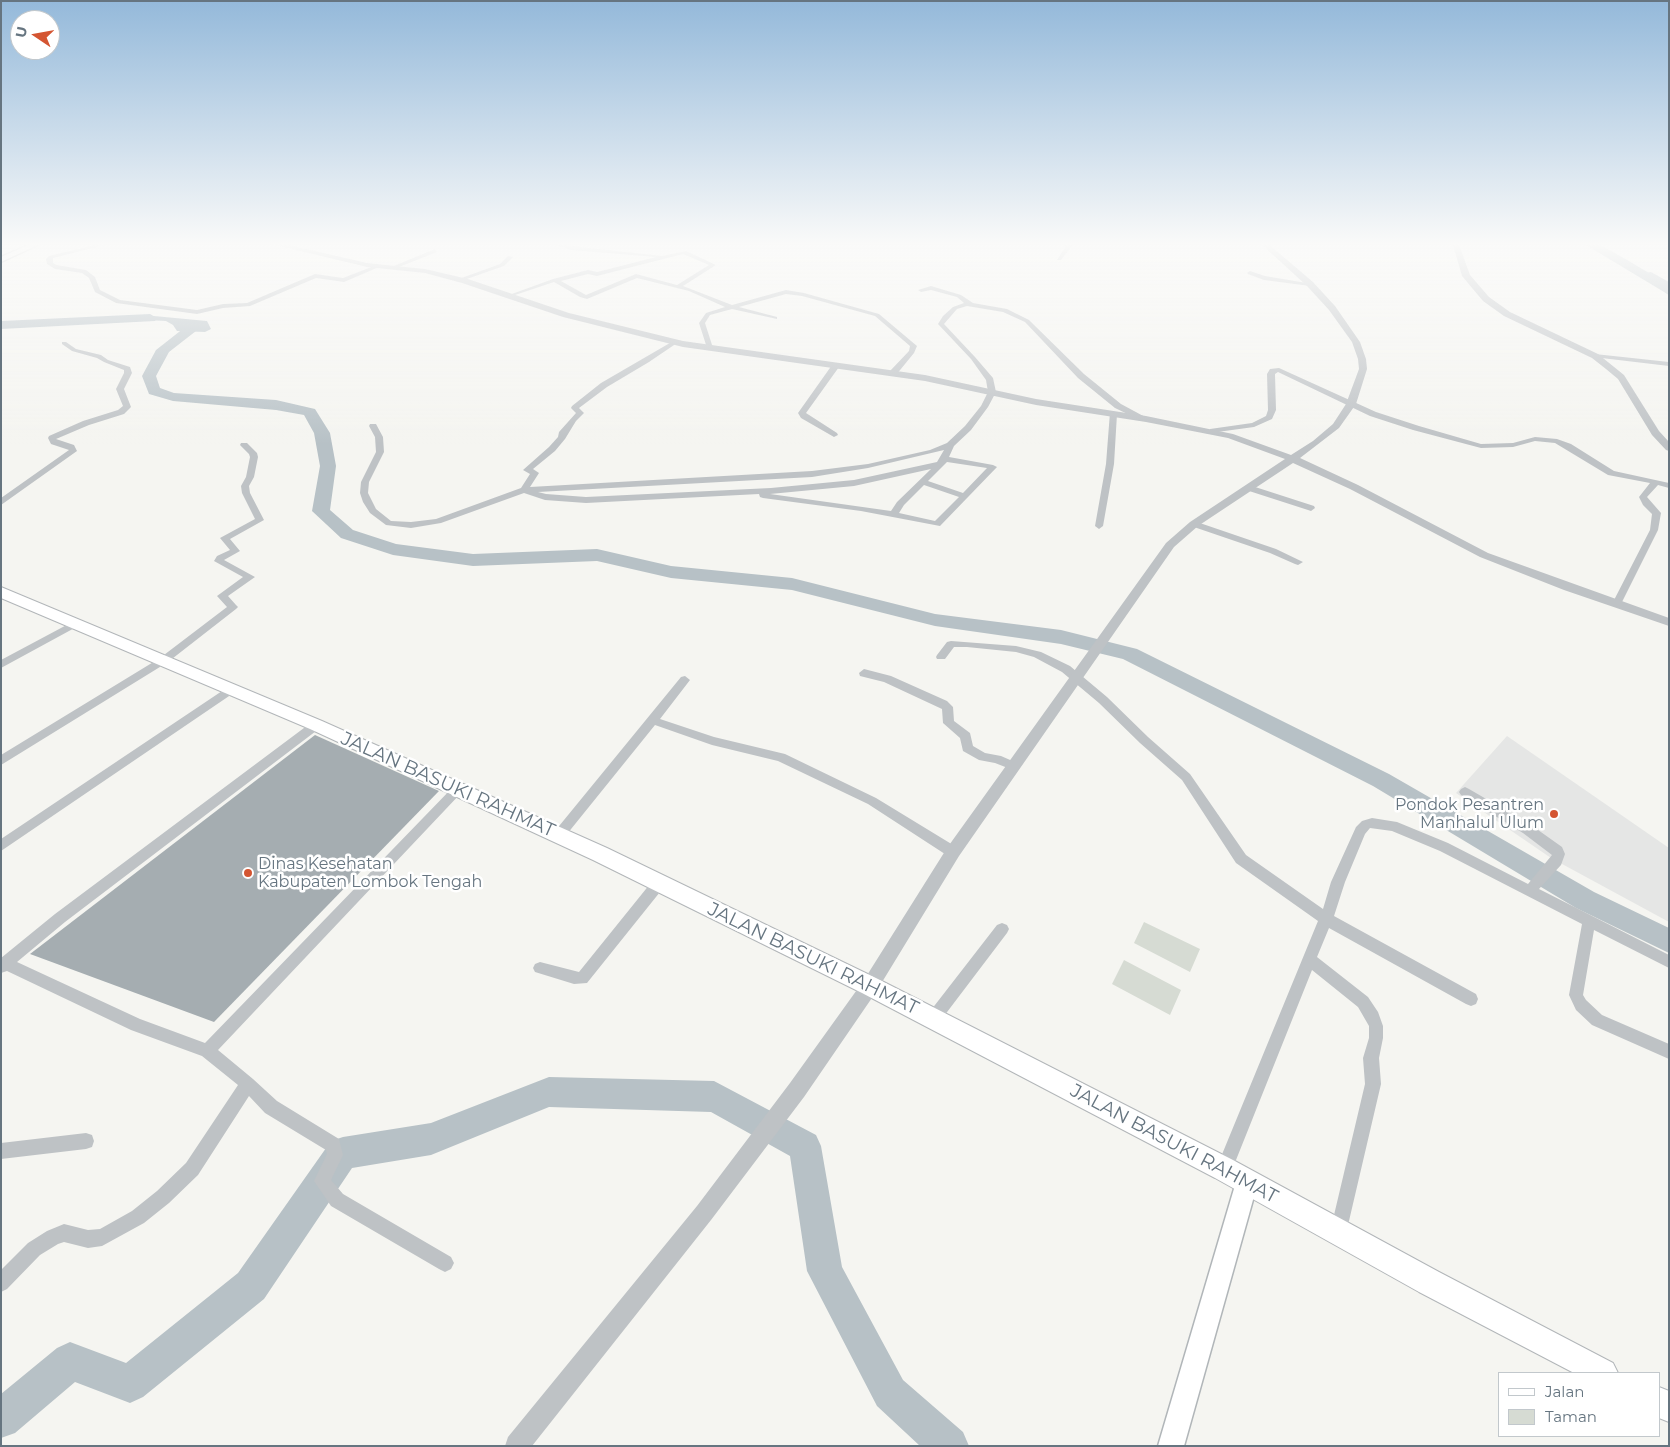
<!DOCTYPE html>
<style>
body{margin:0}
#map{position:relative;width:1670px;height:1447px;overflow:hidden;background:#f5f5f1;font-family:Montserrat,sans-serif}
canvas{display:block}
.frame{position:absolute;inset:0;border:2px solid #667580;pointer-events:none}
.legend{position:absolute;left:1498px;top:1372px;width:162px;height:65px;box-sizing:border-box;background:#fff;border:1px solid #c2c8cc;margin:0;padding:6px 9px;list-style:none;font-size:15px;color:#667580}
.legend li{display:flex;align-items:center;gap:10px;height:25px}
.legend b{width:25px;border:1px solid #c2c8cc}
.north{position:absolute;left:10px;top:10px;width:50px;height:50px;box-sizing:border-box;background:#fff;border:1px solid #c2c8cc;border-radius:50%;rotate:282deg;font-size:14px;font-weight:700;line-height:20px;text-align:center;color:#667580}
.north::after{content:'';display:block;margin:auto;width:18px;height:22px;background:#d45532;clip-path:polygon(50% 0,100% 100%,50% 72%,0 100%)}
</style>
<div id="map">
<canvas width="1670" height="1447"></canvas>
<div class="frame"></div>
<ul class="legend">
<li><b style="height:6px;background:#fff"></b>Jalan</li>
<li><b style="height:14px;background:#d6dbd3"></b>Taman</li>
</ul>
<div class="north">U</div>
</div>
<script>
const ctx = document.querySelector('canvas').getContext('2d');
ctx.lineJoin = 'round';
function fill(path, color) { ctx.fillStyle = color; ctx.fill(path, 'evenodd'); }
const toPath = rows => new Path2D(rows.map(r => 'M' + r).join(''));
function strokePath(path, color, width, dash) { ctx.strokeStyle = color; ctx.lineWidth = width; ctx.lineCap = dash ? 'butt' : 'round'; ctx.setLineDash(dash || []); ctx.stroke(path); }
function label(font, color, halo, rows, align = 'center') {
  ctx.font = font + ' Montserrat,sans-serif'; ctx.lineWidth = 5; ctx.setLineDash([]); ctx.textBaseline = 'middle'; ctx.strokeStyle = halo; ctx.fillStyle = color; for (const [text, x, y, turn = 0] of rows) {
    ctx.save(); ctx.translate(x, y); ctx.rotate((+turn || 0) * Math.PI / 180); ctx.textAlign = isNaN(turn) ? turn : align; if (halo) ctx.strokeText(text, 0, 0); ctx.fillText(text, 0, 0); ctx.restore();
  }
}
const built = toPath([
 [1507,736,1669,848,1669,922,1551,858,1456,793]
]);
const green = toPath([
 [1144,922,1200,949,1190,972,1134,943],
 [1124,960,1181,990,1170,1015,1112,984]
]);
const water = toPath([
 [1651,272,1669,282,1669,295,1639,274],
 [154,316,207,321,211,329,205,332,177,331,173,325,166,321,146,320]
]);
const river = toPath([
 [1581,242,1595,242,1629,261,1669,285,1669,295,1581,242],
 [150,314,157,318,155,321,1,329,1,321,150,314],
 [189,327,196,331,169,352,156,376,160,388,174,393,276,400,315,409,330,433,336,466,330,510,353,530,396,544,473,554,597,549,671,566,792,578,935,614,1061,630,1137,649,1389,774,1594,892,1669,928,1669,953,1576,908,1373,786,1123,659,1061,644,935,626,792,590,671,578,597,561,473,566,393,555,341,538,312,511,320,466,314,433,304,415,276,410,173,401,149,394,142,376,156,350,184,328,189,327],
 [549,1077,714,1081,816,1135,821,1146,842,1267,903,1380,963,1432,969,1446,920,1446,877,1406,807,1271,790,1156,711,1112,549,1107,431,1155,352,1168,264,1299,143,1397,130,1403,75,1382,15,1433,1,1438,1,1394,57,1348,70,1342,126,1363,238,1273,331,1141,343,1137,431,1123,549,1077]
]);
const building = toPath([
 [315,735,439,791,214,1022,30,954]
]);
const pedestrian = toPath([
 [1595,354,1669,362,1669,366,1593,357,1593,355,1595,354]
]);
const minor = toPath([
 [107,242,116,242,53,258,53,263,57,265,86,270,95,277,100,290,120,300,197,310,223,304,247,303,315,274,343,278,374,266,379,267,344,282,316,278,250,306,223,308,197,314,116,303,95,292,89,278,82,273,55,269,47,264,46,259,49,256,107,242],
 [549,242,557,242,572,246,662,256,686,251,716,265,683,286,732,305,786,290,804,293,879,314,917,346,914,353,896,375,890,375,890,371,909,351,910,346,875,316,802,296,786,294,739,307,777,317,777,319,732,309,710,315,705,323,713,348,710,350,707,348,699,323,706,313,725,307,689,291,637,278,587,299,580,297,554,282,509,297,509,295,553,279,588,270,597,272,656,257,571,250,549,242],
 [683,254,709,265,677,285,636,274,586,295,561,281,588,274,597,276,683,254],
 [1065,242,1071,242,1072,246,1061,260,1057,260,1066,246,1065,242],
 [435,249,437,252,394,269,389,268,435,249],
 [508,256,513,257,504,266,461,281,456,280,500,264,508,256],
 [1250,271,1265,276,1313,284,1310,286,1264,280,1248,274,1247,273,1250,271],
 [931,286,961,295,973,303,1007,309,1029,320,1084,374,1121,404,1147,418,1140,420,1115,408,1078,378,1025,322,1003,312,967,306,957,309,944,324,975,357,993,378,996,392,988,407,971,430,954,446,949,457,993,465,997,467,940,526,861,511,763,498,760,497,759,494,586,503,545,500,524,493,441,523,411,528,386,525,370,513,363,502,360,493,361,482,376,452,375,437,369,426,370,424,376,424,383,437,384,452,369,482,368,493,376,509,391,521,411,522,436,519,521,488,530,474,523,470,549,447,558,437,559,432,576,413,571,408,572,406,601,383,675,340,677,341,677,343,649,362,607,387,579,408,584,413,576,421,565,439,555,451,533,469,539,473,530,487,812,471,868,464,930,450,947,443,965,426,981,406,988,392,986,380,971,359,938,324,943,316,953,307,964,303,957,297,931,290,921,292,918,290,931,286],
 [944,450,937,462,854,480,771,488,586,497,546,494,538,492,812,477,868,468,944,450],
 [947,462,987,468,963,493,928,481,947,462],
 [931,469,897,502,891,511,770,494,854,486,931,469],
 [924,485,959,497,935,521,899,513,904,505,924,485],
 [62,342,66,342,76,349,101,355,108,360,130,367,132,373,124,389,131,407,124,414,89,425,56,439,74,445,77,451,1,505,1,498,69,450,51,444,48,438,49,436,83,421,118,410,123,406,116,389,124,373,124,370,104,362,97,358,72,351,62,344,62,342],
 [832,365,839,367,806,413,837,433,838,435,834,437,801,418,798,413,832,365],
 [1279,368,1376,412,1419,426,1481,444,1513,443,1535,437,1557,439,1571,444,1614,471,1669,483,1669,488,1658,485,1647,497,1661,513,1658,530,1620,606,1617,607,1612,604,1650,530,1652,514,1643,505,1639,497,1650,483,1608,475,1555,443,1535,441,1513,447,1481,448,1413,430,1370,416,1278,372,1275,374,1276,410,1272,419,1254,427,1210,433,1210,429,1252,423,1266,416,1268,410,1267,374,1270,369,1279,368],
 [1110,412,1117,414,1114,464,1103,526,1099,529,1095,526,1106,464,1110,412],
 [241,443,247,443,257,453,258,457,254,477,249,486,250,493,264,520,230,539,240,551,224,560,255,577,228,596,236,605,238,607,236,609,168,662,1,765,1,755,160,658,227,607,217,596,243,577,214,561,217,556,230,550,220,538,255,519,242,493,241,486,246,477,250,457,249,454,240,445,241,443],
 [1249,485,1314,506,1315,508,1311,511,1308,510,1246,490,1246,486,1249,485],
 [1194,521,1276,549,1303,562,1298,565,1295,564,1270,553,1191,526,1190,524,1194,521],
 [76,620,80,621,81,623,80,625,1,668,1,660,76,620],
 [951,641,1016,646,1041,652,1070,666,1107,697,1148,737,1190,774,1246,855,1323,909,1331,882,1356,827,1362,821,1372,818,1397,822,1448,843,1528,884,1552,855,1523,833,1461,795,1459,792,1461,789,1465,787,1469,789,1531,825,1562,847,1565,854,1561,865,1539,889,1669,955,1669,968,1594,930,1583,995,1586,1000,1602,1015,1669,1044,1669,1059,1592,1025,1576,1010,1569,995,1582,924,1440,851,1392,831,1370,828,1365,834,1345,882,1334,916,1476,994,1478,999,1476,1004,1471,1006,1466,1004,1329,928,1317,957,1368,997,1378,1012,1383,1026,1383,1038,1379,1058,1381,1084,1345,1238,1339,1241,1333,1238,1330,1232,1365,1084,1363,1058,1369,1038,1369,1026,1358,1007,1312,970,1230,1175,1224,1177,1218,1175,1216,1169,1318,921,1236,863,1182,780,1140,743,1099,703,1062,672,1034,657,1016,652,967,647,954,647,945,659,937,659,936,657,937,655,947,642,951,641],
 [864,669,891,676,947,701,953,707,954,721,970,733,973,746,985,753,1001,756,1017,763,1019,766,1017,769,1013,770,995,763,979,760,963,751,960,738,943,723,942,709,884,682,860,676,859,673,864,669],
 [685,676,690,680,660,719,714,737,785,754,876,798,958,848,959,852,958,856,953,857,948,856,868,804,778,761,712,745,655,725,563,839,559,840,555,839,553,835,555,831,681,677,685,676],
 [231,685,235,686,236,689,235,692,1,851,1,839,231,685],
 [316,721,322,725,320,728,65,922,17,962,140,1019,205,1043,454,786,462,786,464,789,462,792,218,1050,253,1079,277,1101,339,1139,343,1155,331,1180,343,1194,451,1257,454,1263,451,1269,445,1272,439,1269,331,1206,314,1181,327,1154,326,1150,265,1113,249,1096,198,1175,169,1203,144,1223,102,1246,88,1248,64,1242,58,1244,40,1255,7,1289,1,1292,1,1270,28,1243,47,1231,64,1224,88,1230,100,1229,132,1211,157,1191,186,1163,238,1085,202,1056,131,1030,7,971,1,973,1,958,55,914,312,722,316,721],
 [659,878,664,879,666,883,664,887,587,983,574,984,535,972,533,968,535,964,540,962,579,972,654,879,659,878],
 [1002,923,1007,925,1009,929,1007,933,938,1024,933,1026,928,1024,926,1019,928,1014,997,925,1002,923],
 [86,1133,92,1135,94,1141,92,1147,86,1149,1,1159,1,1143,86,1133]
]);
const tertiary = toPath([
 [266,242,276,242,367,263,425,269,468,279,569,313,683,341,925,375,1036,399,1146,416,1233,434,1291,455,1313,441,1333,424,1346,404,1359,369,1358,359,1352,342,1329,310,1307,286,1259,242,1266,242,1313,282,1335,306,1360,342,1366,359,1367,369,1356,404,1339,428,1300,458,1358,485,1488,553,1669,618,1669,626,1564,590,1480,557,1350,489,1293,463,1198,526,1174,547,959,856,876,992,804,1097,711,1220,532,1446,505,1446,508,1437,697,1206,790,1083,864,980,947,848,1166,543,1190,522,1285,459,1228,438,1146,422,1036,405,925,381,683,347,563,317,462,283,425,273,367,267,267,243,266,242],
 [1452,242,1458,242,1470,275,1489,297,1510,312,1598,354,1624,375,1659,431,1669,442,1669,451,1666,450,1652,435,1618,379,1606,369,1592,358,1504,316,1483,301,1462,276,1452,242]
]);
const secondary = toPath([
 [35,242,44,242,1,262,1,257,35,242],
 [1247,1171,1255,1174,1258,1182,1184,1446,1158,1446,1236,1182,1239,1174,1247,1171]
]);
const primary = toPath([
 [1,587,322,721,607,848,878,979,1233,1160,1439,1272,1613,1363,1618,1373,1574,1373,1419,1292,1215,1178,862,993,593,860,310,729,1,598,1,587],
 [1659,1387,1669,1391,1669,1422,1659,1418,1659,1387]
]);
const markers = [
 [1554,814,5,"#d45532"],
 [248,873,5,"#d45532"]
];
const poiNames = [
 ["Pondok Pesantren",1544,805],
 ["Manhalul Ulum",1544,823],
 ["Dinas Kesehatan",258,864,"left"],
 ["Kabupaten Lombok Tengah",258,882,"left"]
];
const nearStreetnames = [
 ["JALAN BASUKI RAHMAT",448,785,24],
 ["JALAN BASUKI RAHMAT",813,959,26],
 ["JALAN BASUKI RAHMAT",1174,1144,28]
];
fill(built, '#e5e6e5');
fill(green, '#d6dbd3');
fill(water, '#b7c1c6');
fill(river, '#b7c1c6');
fill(building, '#a5adb1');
strokePath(secondary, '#b1b6b9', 3);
strokePath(primary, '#b2b6b9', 2);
fill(pedestrian, '#bec2c5');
fill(minor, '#bec2c5');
fill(tertiary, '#bec2c5');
fill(secondary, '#fff');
fill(primary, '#fff');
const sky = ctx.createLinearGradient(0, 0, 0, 444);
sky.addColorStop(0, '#94b9da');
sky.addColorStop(0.55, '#fafaf9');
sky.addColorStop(1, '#fafaf900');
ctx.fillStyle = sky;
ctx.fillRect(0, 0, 1670, 444);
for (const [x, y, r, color] of markers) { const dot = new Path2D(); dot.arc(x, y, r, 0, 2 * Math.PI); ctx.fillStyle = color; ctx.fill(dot); strokePath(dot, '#fff', 2); }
label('16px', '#667580', '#fff', poiNames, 'right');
label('19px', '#667580', '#fff', nearStreetnames);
</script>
